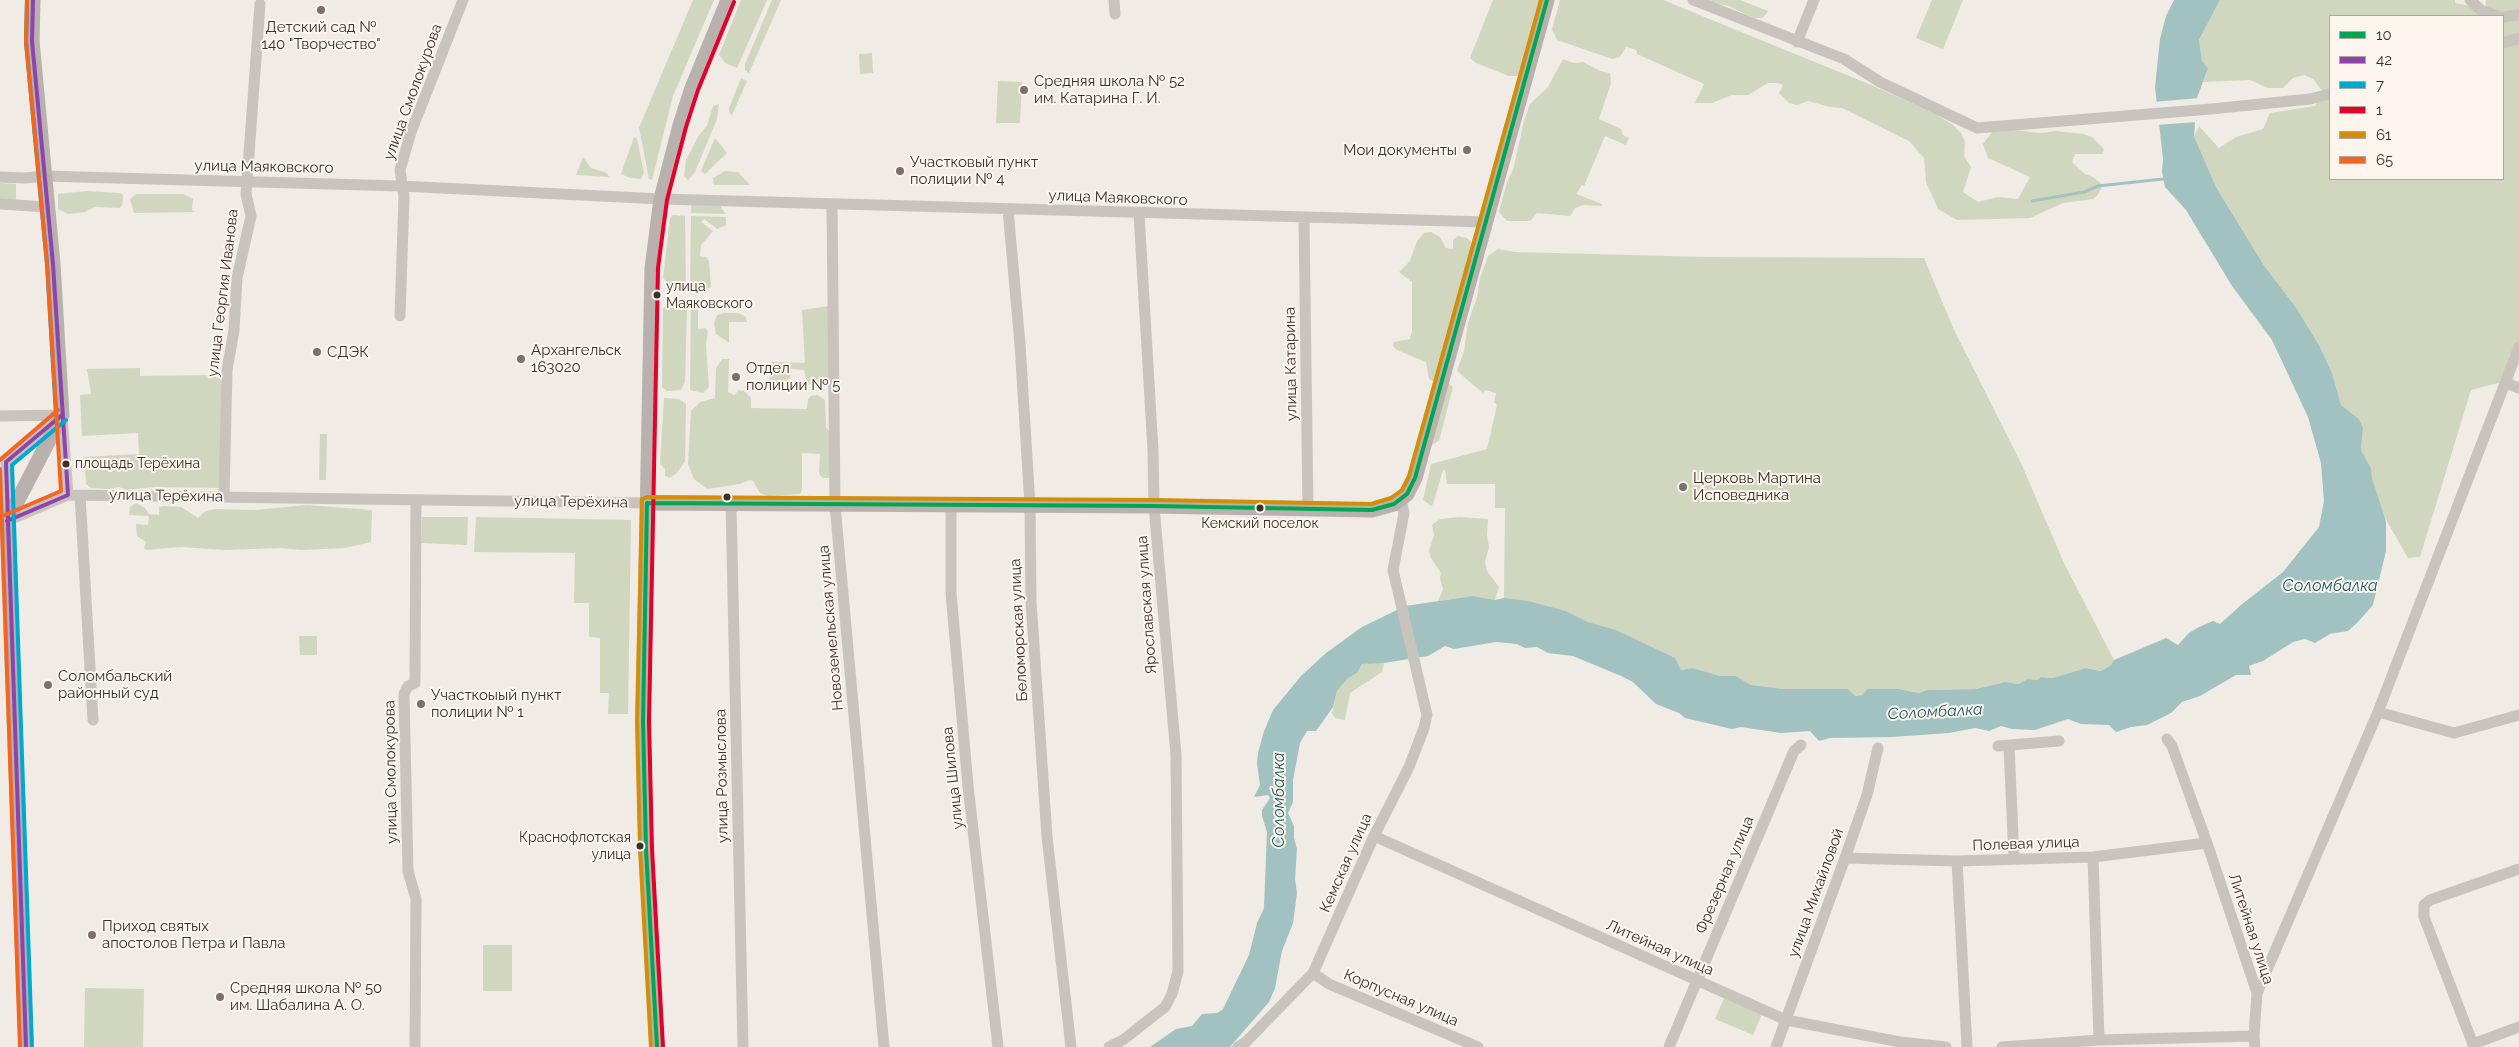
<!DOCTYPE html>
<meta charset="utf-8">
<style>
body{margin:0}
#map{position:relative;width:2519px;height:1047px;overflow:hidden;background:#f0ebe5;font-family:Raleway,sans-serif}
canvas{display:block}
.legend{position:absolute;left:2329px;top:15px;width:175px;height:165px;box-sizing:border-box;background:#fbf5ee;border:1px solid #aea6a0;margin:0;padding:6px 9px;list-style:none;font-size:15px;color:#3b302b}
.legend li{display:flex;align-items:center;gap:10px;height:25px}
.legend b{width:25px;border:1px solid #aea6a0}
</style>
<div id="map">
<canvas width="2519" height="1047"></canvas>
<ul class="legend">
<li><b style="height:6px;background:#00a651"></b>10</li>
<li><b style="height:6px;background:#8e44ad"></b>42</li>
<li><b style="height:6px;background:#00a9ce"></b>7</li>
<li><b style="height:6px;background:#e4002b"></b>1</li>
<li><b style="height:6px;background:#d18e09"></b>61</li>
<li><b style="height:6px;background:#f26522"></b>65</li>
</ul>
</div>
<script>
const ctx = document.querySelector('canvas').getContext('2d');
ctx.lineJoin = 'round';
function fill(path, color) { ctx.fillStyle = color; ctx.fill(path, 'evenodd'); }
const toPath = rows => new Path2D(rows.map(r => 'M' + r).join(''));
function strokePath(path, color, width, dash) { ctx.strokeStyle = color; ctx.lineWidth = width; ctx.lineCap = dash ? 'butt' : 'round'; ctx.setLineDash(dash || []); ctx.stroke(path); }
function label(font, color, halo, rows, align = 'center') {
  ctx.font = font + ' Raleway,sans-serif'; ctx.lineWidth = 4; ctx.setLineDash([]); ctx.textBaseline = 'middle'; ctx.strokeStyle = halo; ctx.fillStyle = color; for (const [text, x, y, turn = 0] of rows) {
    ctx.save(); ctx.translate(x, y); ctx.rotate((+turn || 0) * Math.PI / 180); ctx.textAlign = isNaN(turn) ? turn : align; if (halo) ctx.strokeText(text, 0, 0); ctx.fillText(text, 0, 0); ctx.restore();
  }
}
const green = toPath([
 [693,0,714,0,673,96,652,180,649,179,639,128,641,123],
 [741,0,767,0,737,68,725,63,719,55],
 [772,0,781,0,749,73,745,70,745,64],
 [1493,0,1542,0,1520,76,1509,76,1476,63,1470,58],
 [1560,0,1663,0,1871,85,1933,113,1952,124,1961,133,1965,142,1964,156,1971,167,1963,192,1978,202,1998,197,2018,199,2030,177,1988,158,1983,144,1992,132,2015,130,2040,133,2056,131,2084,134,2092,137,2102,147,2104,150,2102,154,2075,154,2072,162,2085,174,2093,177,2103,185,2097,196,2093,199,2063,203,2030,218,1957,220,1938,209,1926,182,1924,158,1909,141,1842,108,1830,107,1808,101,1797,105,1789,103,1779,93,1783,85,1778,83,1768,83,1748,95,1732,95,1712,103,1695,103,1704,84,1637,54,1637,51,1634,49,1626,47,1620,57,1612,59,1557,40,1552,29],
 [1695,0,1740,0,1768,11,1763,18,1753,18,1729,6],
 [1932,0,1963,0,1943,49,1916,38],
 [2220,0,2455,0,2455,3,2485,9,2486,0,2519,0,2519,355,2510,354,2502,382,2471,390,2420,557,2408,558,2381,511,2372,478,2371,468,2361,450,2363,428,2359,419,2341,405,2332,373,2319,345,2297,309,2263,264,2216,187,2194,136,2199,126,2219,148,2236,137,2263,129,2270,113,2315,106,2322,91,2313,79,2304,75,2293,78,2283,88,2268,88,2250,80,2203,82,2208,68,2202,62,2199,40],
 [2330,16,2503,16,2503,179,2330,179],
 [872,53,873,73,860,74,859,54],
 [1563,59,1574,63,1583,62,1600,71,1610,73,1611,83,1599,119,1621,129,1623,135,1629,138,1626,145,1605,136,1584,186,1582,185,1576,194,1602,204,1602,206,1583,205,1575,208,1570,216,1537,213,1530,221,1507,221,1499,212,1507,182,1513,170,1524,121,1530,104,1548,87],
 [741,78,747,81,732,115,730,114,729,108],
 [998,81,1022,82,1020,123,996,123],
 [719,104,717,119,695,172,688,180,684,176,686,160,699,135,707,126,713,106],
 [634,137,637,139,644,173,641,179,630,178,621,174],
 [715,138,727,153,705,174,701,171],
 [583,157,591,168,607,173,609,177,576,175],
 [725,171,738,172,750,185,714,185,713,178],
 [0,183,16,184,16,200,0,199],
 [86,191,120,193,123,195,122,205,120,208,95,207,85,212,68,214,58,209,58,194],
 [136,194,184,194,193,199,192,211,195,212,134,213,130,199],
 [691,205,720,206,726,214,691,213],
 [673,215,685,216,686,289,674,289,663,278,670,218],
 [691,216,726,217,726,225,717,229,704,219,701,222,713,231,701,245,700,256,706,257,709,261,711,287,705,290,690,290],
 [1431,232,1440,237,1446,248,1453,249,1453,240,1458,236,1467,238,1472,243,1434,382,1429,379,1426,362,1397,350,1393,346,1394,342,1410,339,1412,331,1412,282,1399,272,1410,261,1417,241,1424,233],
 [1498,249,1515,252,1706,257,1924,258,1954,330,2021,463,2064,563,2114,660,2111,665,2101,671,2086,668,2053,678,2041,677,2037,680,2027,679,2019,684,2005,682,1976,689,1927,690,1919,693,1899,689,1854,696,1848,689,1784,689,1751,685,1736,676,1720,676,1693,668,1681,670,1644,644,1616,630,1588,622,1566,611,1504,598,1505,508,1495,508,1495,484,1447,484,1445,470,1443,470,1433,504,1431,506,1423,500,1431,464,1487,449,1497,405,1494,402,1496,393,1485,390,1483,393,1457,371,1464,351,1468,323,1477,297,1480,278,1488,256],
 [691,298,698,302,698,329,706,328,708,331,706,345,709,387,703,393,690,390],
 [680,299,684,301,687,308,685,382,681,390,667,391,662,387,663,309,669,301],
 [829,306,829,383,824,387,816,388,807,382,804,370,791,369,790,378,780,385,770,382,768,366,772,362,805,363,802,310],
 [724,313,738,313,746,317,747,322,729,322,729,343,716,334,714,323,717,315],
 [722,359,729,359,728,392,734,395,739,390,744,391,751,398,751,408,807,409,808,399,811,396,817,395,825,400,826,427,830,433,831,474,829,478,823,478,819,474,820,454,802,453,802,490,800,494,768,496,760,493,753,481,750,480,740,484,707,489,694,479,688,464,691,411,700,402,715,398,716,368],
 [140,368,140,376,212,375,221,380,220,488,154,487,127,490,119,487,109,489,91,488,86,484,85,469,90,467,90,459,83,459,83,457,139,454,138,433,82,436,80,395,91,394,87,369],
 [1445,381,1453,387,1439,441,1427,447],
 [664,398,679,399,686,404,685,461,677,473,670,478,665,476,665,469,660,464],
 [320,434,327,434,326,480,319,480],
 [136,503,145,508,149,514,159,515,159,507,163,506,181,507,198,518,204,512,215,509,255,510,307,505,372,510,371,542,345,548,301,550,282,548,225,550,181,547,146,550,144,548,146,542,137,536,136,524,148,525,149,516,129,515,130,507],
 [422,517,468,517,467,545,421,543],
 [476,517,631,520,628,714,608,714,609,693,600,693,600,638,589,637,589,603,574,603,575,553,474,552],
 [1459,517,1488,519,1487,536,1489,547,1485,562,1487,571,1499,587,1495,600,1473,596,1438,601,1443,589,1440,578,1441,573,1431,558,1429,551,1434,535,1432,525,1440,519],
 [299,636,317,636,317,655,300,655],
 [1377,662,1384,663,1382,672,1350,693,1345,720,1335,718,1332,713,1337,691,1348,678,1357,673,1362,664],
 [483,945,512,945,512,991,483,991],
 [85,988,144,989,143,1047,84,1047],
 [1724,998,1762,1014,1753,1035,1715,1019]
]);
const water = toPath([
 [2174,0,2220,0,2199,40,2202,61,2208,68,2197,98,2194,136,2216,187,2263,264,2297,309,2319,345,2332,373,2341,405,2359,419,2363,428,2361,450,2371,468,2372,478,2386,522,2386,551,2373,605,2357,623,2348,631,2330,634,2315,643,2305,639,2293,642,2263,661,2249,666,2251,675,2236,675,2200,696,2182,702,2171,713,2147,725,2131,727,2116,732,2109,725,2081,724,2068,719,2035,730,2012,729,2001,726,1989,731,1975,728,1949,733,1892,737,1830,738,1819,741,1810,731,1781,733,1741,727,1732,729,1685,718,1679,713,1656,704,1633,682,1621,676,1573,656,1548,653,1537,647,1525,648,1517,644,1496,642,1454,649,1445,646,1428,656,1384,663,1362,664,1357,673,1348,678,1337,691,1333,707,1316,731,1307,731,1300,743,1293,780,1293,802,1288,813,1294,826,1294,838,1297,849,1295,879,1297,893,1293,923,1282,951,1275,988,1269,1002,1230,1047,1150,1047,1176,1029,1192,1026,1202,1014,1217,1013,1223,1009,1249,955,1257,923,1264,908,1267,832,1262,816,1262,810,1270,798,1268,795,1254,797,1260,785,1257,764,1258,753,1264,731,1273,710,1301,676,1326,653,1362,627,1405,606,1473,596,1495,600,1504,598,1528,601,1566,611,1588,622,1616,630,1675,658,1681,670,1693,668,1720,676,1736,676,1751,685,1784,689,1848,689,1855,696,1862,695,1868,689,1899,689,1919,693,1927,690,1976,689,2005,682,2019,684,2027,679,2037,680,2041,677,2053,678,2086,668,2101,671,2111,665,2114,660,2166,638,2178,645,2189,633,2199,627,2213,621,2220,624,2241,605,2283,572,2319,527,2324,501,2321,463,2308,417,2272,340,2232,286,2186,210,2165,187,2162,172,2163,159,2155,87,2160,39,2166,16]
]);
const pier = toPath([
 [2199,98,2197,122,2156,125,2153,102]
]);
const stream = toPath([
 [2032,201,2084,192,2098,186,2163,179]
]);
const minor = toPath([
 [1114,0,1115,14],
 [1693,0,1844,59,1880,82,1977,128,2211,109,2310,99,2330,94],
 [2470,0,2482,11,2498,16],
 [2503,17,2519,15],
 [1797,42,1814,0],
 [2503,43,2519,38],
 [0,177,25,178,44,176,401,186,661,199,1487,222],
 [0,204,47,207],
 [832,204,835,505,884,1047],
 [1008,210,1020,344,1030,506,1031,601,1047,837,1071,1047],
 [1304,219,1308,510],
 [400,316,404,197,400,170,411,132,463,0],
 [2506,383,2519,388],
 [62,415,68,495,7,521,6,462,62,415],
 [0,416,62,415],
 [68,495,647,503],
 [80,495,93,720],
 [224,497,227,370,234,330,237,278,251,216,246,194,260,4],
 [731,504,743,1047],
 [951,506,951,593,968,786,998,1047],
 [2378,712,2454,733,2519,715],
 [2167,739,2172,746,2207,843,2257,993,2254,1036,2255,1047],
 [1998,746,2059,741],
 [2009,746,2014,858],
 [1374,836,1786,1020,1900,1042,1946,1047],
 [2093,857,2099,1040],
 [1845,858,1957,861,2093,857,2207,843],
 [1957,861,1967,1047],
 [1313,973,1329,984,1478,1047],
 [2257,993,2378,712,2519,347],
 [2473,1044,2519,1027],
 [415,1047,416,899,408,871,404,694,408,686,415,683,416,500],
 [1109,1047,1123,1040,1165,1007,1172,994,1178,971,1176,755,1154,506,1153,450,1139,214],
 [1238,1047,1246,1042,1313,973,1374,836,1409,767,1424,728,1427,715,1393,570,1404,513,1401,500],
 [1669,1047,1794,751,1801,745],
 [1776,1047,1845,858,1867,795,1878,748],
 [2002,1047,2099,1040,2254,1036],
 [2474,1047,2424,917,2424,905,2430,900,2519,869]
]);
const major = toPath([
 [647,503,1154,506,1372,510,1394,504,1407,494,1415,478,1547,0],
 [26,1047,7,521,62,415,53,264,32,41,33,0],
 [657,1047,646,849,643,721,652,268,661,199,680,125,692,88,728,0]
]);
const bus1 = toPath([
 [647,503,1154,506,1372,510,1394,504,1407,494,1415,478,1547,0],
 [647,503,643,721,646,849,657,1047]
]);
const bus2 = toPath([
 [7,521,68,495,53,264,32,41,33,0],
 [26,1047,6,462,62,415]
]);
const bus3 = toPath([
 [27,0,26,42,47,264,56,415],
 [32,1047,12,465,66,420]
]);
const bus4 = toPath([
 [663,1047,652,849,649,721,658,268,667,200,686,127,698,90,734,2]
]);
const bus5 = toPath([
 [651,1047,640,849,637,721,642,499,647,497,1154,500,1371,504,1391,498,1402,490,1409,476,1541,0]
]);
const bus6 = toPath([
 [0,460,58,410],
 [0,469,20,1047],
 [5,515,61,491,47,264,26,42,27,0]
]);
const markers = [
 [321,10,5,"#7a716c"],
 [1024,90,5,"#7a716c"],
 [1467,150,5,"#7a716c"],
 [900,171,5,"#7a716c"],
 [657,295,4.5,"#3b302b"],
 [317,352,5,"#7a716c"],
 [521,359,5,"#7a716c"],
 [736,377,5,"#7a716c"],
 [66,464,4.5,"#3b302b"],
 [1683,487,5,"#7a716c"],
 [727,497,4.5,"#3b302b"],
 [1260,508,4.5,"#3b302b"],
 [48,685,5,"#7a716c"],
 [421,704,5,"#7a716c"],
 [640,846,4.5,"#3b302b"],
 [92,935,5,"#7a716c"],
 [220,997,5,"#7a716c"]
];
const busNames = [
 ["улица",666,287],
 ["Маяковского",666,304],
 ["площадь Терёхина",75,464],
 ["Кемский поселок",1260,524,"center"],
 ["Краснофлотская",631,838,"right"],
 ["улица",631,855,"right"]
];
const poiNames = [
 ["Детский сад №",321,27,"center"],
 ["140 \"Творчество\"",321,44,"center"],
 ["Средняя школа № 52",1034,81],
 ["им. Катарина Г. И.",1034,98],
 ["Мои документы",1457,150,"right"],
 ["Участковый пункт",910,162],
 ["полиции № 4",910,179],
 ["Архангельск",531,350],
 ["163020",531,367],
 ["СДЭК",327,352],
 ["Отдел",746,368],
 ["полиции № 5",746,385],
 ["Церковь Мартина",1693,478],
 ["Исповедника",1693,495],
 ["Соломбальский",58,676],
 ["районный суд",58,693],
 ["Участкоыый пункт",431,695],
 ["полиции № 1",431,712],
 ["Приход святых",102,926],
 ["апостолов Петра и Павла",102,943],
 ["Средняя школа № 50",230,988],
 ["им. Шабалина А. О.",230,1005]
];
const streetNames = [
 ["улица Смолокурова",413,92,-70],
 ["улица Маяковского",264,167,1],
 ["улица Маяковского",1118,198,2],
 ["улица Георгия Иванова",223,293,-83],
 ["улица Катарина",1291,364,-91],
 ["улица Терёхина",166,496,1],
 ["улица Терёхина",571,502,1],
 ["Ярославская улица",1147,605,-94],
 ["Новоземельская улица",831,628,-95],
 ["Беломорская улица",1019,630,-93],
 ["улица Смолокурова",391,772,-91],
 ["улица Розмыслова",722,776,-91],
 ["улица Шилова",953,778,-96],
 ["Полевая улица",2026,844,-2],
 ["Кемская улица",1346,863,-66],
 ["Фрезерная улица",1725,875,-67],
 ["улица Михайловой",1816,893,-70],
 ["Литейная улица",2251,929,72],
 ["Литейная улица",1660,948,24],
 ["Корпусная улица",1401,998,23]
];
const waterNames = [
 ["Соломбалка",2330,586],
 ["Соломбалка",1935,712,-3],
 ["Соломбалка",1279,800,-90]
];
fill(green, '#d1d6bf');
fill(water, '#a1c2c1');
fill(pier, '#f0ebe5');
strokePath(stream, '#a1c2c1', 3);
strokePath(minor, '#c9c3be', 11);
strokePath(major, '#b8b1ad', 15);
strokePath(bus1, '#00a651', 4);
strokePath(bus2, '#8e44ad', 4);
strokePath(bus3, '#00a9ce', 4);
strokePath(bus4, '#e4002b', 4);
strokePath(bus5, '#d18e09', 4);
strokePath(bus6, '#f26522', 4);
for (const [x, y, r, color] of markers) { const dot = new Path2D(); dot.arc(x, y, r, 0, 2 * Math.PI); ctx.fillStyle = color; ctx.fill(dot); strokePath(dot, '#fbf5ee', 2); }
label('14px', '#3b302b', '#fbf5ee', busNames, 'left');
label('15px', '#3b302b', '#fbf5ee', poiNames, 'left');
label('15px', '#3b302b', '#fbf5ee', streetNames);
label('italic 16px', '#1f5a5e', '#fbf5ee', waterNames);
</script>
